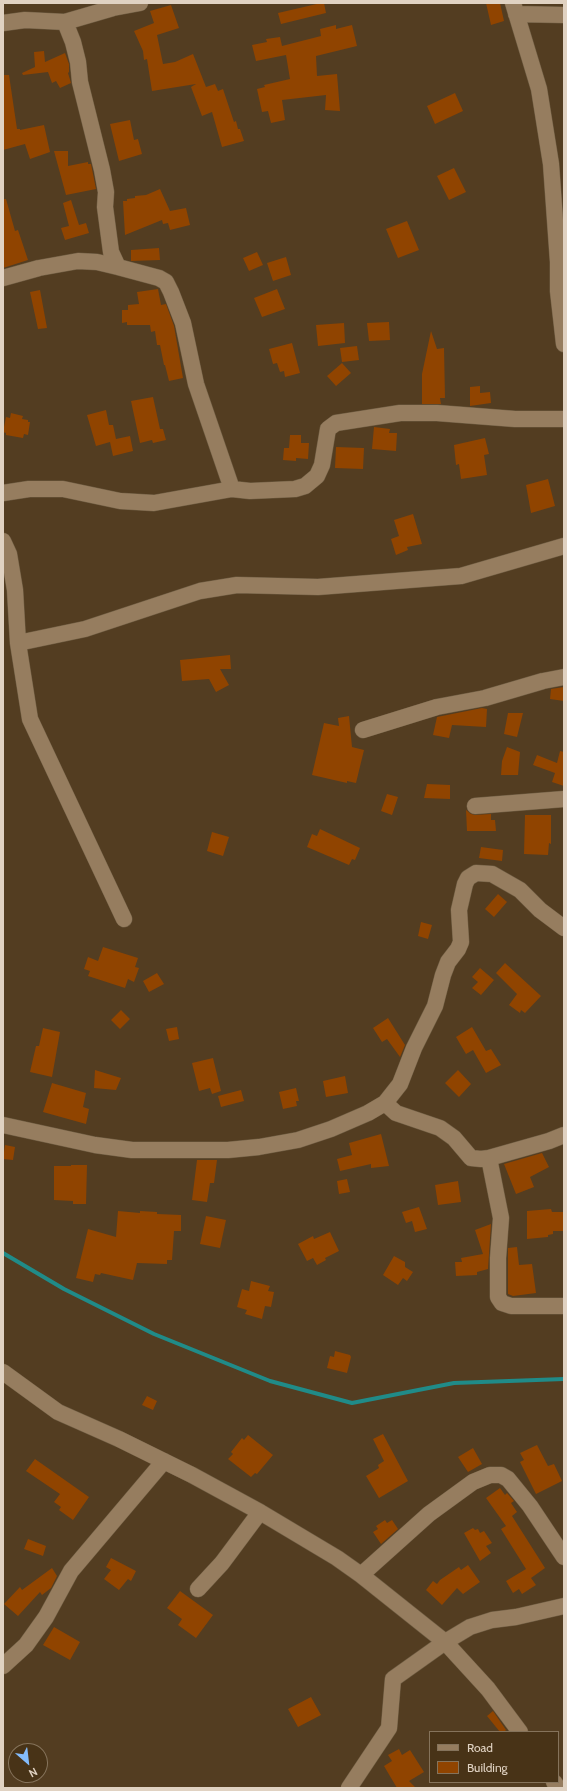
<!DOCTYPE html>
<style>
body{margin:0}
#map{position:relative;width:567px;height:1791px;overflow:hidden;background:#533d21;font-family:Cabin,sans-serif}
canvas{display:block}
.frame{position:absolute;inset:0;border:4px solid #e0d2c2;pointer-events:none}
.legend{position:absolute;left:429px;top:1731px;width:130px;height:52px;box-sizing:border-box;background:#483317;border:1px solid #85735b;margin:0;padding:5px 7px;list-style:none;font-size:12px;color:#e0d2c2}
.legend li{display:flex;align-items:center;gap:8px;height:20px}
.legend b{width:20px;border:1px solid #85735b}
.north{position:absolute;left:8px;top:1743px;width:40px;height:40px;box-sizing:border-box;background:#483317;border:1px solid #85735b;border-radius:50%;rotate:152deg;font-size:11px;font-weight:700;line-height:16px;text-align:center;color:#e0d2c2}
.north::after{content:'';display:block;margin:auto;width:14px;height:18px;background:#84bcfb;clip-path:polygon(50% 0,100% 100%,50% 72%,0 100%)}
</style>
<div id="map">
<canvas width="567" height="1791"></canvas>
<div class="frame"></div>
<ul class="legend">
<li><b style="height:5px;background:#967d5f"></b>Road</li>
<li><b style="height:11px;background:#904400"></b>Building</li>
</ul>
<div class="north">N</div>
</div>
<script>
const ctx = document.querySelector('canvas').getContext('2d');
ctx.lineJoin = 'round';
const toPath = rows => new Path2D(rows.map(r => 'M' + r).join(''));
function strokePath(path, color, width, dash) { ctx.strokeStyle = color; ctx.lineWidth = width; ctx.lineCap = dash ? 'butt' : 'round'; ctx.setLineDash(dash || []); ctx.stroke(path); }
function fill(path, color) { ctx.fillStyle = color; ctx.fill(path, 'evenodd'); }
const stream = toPath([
 [3,1253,64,1289,154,1334,270,1381,352,1403,454,1383,564,1379]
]);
const building = toPath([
 [321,3,324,3,326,13,281,24,278,13],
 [486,3,500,3,504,21,491,25],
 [171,5,179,28,157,35,163,64,175,62,193,54,206,87,215,84,218,91,223,89,234,122,236,121,238,129,240,129,244,141,222,147,212,112,202,116,191,87,196,84,152,91,147,59,144,60,143,51,134,31,154,23,150,11],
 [336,25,336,29,352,25,357,46,316,56,317,76,337,74,340,111,325,110,326,95,282,100,285,120,271,123,268,111,262,112,257,89,265,87,264,85,290,79,286,55,256,61,252,45,267,42,266,39,280,37,282,46,321,36,320,29],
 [44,51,45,62,65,53,69,64,69,72,68,73,71,83,60,88,56,81,52,83,48,72,23,75,22,73,35,67,34,52],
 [3,75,9,75,17,129,20,129,20,130,44,125,50,152,30,159,25,144,3,150],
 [455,93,463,111,435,124,427,106],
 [130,120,134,140,138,139,142,154,119,161,110,124],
 [54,151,68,151,68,166,88,162,88,164,91,164,96,189,66,195],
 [454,168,466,192,449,200,437,176],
 [160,189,170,211,186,208,190,225,170,230,168,223,163,224,162,220,125,235,123,201,127,201,127,199,135,198,135,196,146,195],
 [3,199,6,199,15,231,18,230,28,260,3,268],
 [71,200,79,225,86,223,89,233,65,240,61,228,69,226,63,203],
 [407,221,419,250,398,258,386,229],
 [159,248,160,260,131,261,131,250],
 [257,252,263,265,249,271,243,258],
 [286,257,291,275,273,281,267,263],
 [158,289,161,305,166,304,174,326,183,378,169,381,165,365,164,365,160,345,157,345,155,331,151,332,150,325,127,325,127,322,122,323,122,310,128,310,128,305,139,304,137,292],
 [277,289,285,309,262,317,254,298],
 [40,290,47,328,38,329,30,292],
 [389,322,390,340,369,341,367,323],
 [344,323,345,343,318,346,316,325],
 [431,331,437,349,444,348,445,398,440,398,441,404,422,404,422,374],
 [292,343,300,373,285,377,284,371,280,372,277,363,273,364,269,349],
 [357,346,359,360,342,362,340,348],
 [342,363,351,373,336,386,327,376],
 [480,386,480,393,490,392,491,403,470,406,470,387],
 [153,397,160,429,163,429,166,440,153,443,152,440,140,443,131,401],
 [106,410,109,425,113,425,116,439,130,436,133,451,113,456,110,442,96,446,87,415],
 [11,413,23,416,22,419,28,420,28,422,30,422,28,435,24,434,23,438,6,435,6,433,3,432,6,417,10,418],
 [374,427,390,429,389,433,397,433,396,451,372,449],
 [290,435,301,435,301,443,309,443,308,459,296,458,296,461,283,460,284,448,289,448],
 [485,438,489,454,484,455,487,475,461,479,459,464,456,465,454,445],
 [336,447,364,448,363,469,335,468],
 [548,479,555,506,531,513,526,485],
 [413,514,422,544,407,547,408,550,396,555,391,539,399,536,394,520],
 [230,655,231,669,220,669,229,685,216,692,209,679,182,681,180,660],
 [564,687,564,701,550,699,551,689],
 [482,708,487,709,486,727,452,725,449,738,433,735,437,717],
 [508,713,523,713,517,737,504,734],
 [349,716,352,747,364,750,356,783,347,781,347,783,312,775,324,723,339,726,338,718],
 [507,747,520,752,518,775,501,775,502,761],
 [560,751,564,752,564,786,552,782,555,773,533,765,537,755,557,763],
 [427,784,450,785,450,799,424,798],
 [387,794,398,797,392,815,381,811],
 [466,810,471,814,475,815,491,814,491,820,495,820,496,831,467,831],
 [525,815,551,815,551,844,549,843,548,855,524,854],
 [320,829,360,848,355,860,352,859,349,865,307,847,312,834,317,836],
 [212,832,229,837,223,856,207,851],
 [481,847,503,850,502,861,479,858],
 [498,894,507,902,494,917,485,909],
 [421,922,432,925,428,939,418,936],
 [103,947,138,958,135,967,139,968,134,982,128,979,125,988,88,976,90,971,84,969,88,957,98,961],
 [505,963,541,996,525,1013,521,1010,520,1013,509,1005,517,994,496,973],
 [480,968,494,980,481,995,472,988,478,982,472,977],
 [157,973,164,984,149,992,143,981],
 [121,1010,130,1019,120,1029,111,1020],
 [388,1018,405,1045,400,1057,387,1039,382,1042,373,1028],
 [177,1027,179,1039,169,1041,166,1029],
 [472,1027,486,1051,491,1049,501,1065,486,1073,473,1050,466,1054,456,1037],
 [43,1028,60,1032,52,1077,30,1072,36,1046,39,1046],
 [213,1058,221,1091,212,1094,210,1088,199,1091,192,1063],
 [95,1070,121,1078,116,1090,94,1088],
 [458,1070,471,1084,459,1097,445,1083],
 [345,1076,348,1093,326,1097,323,1081],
 [52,1083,86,1093,83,1107,89,1109,86,1124,43,1112],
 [296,1088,299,1101,296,1101,297,1106,283,1109,279,1092],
 [241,1090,244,1101,221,1107,218,1096],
 [381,1134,389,1166,371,1168,371,1164,340,1171,337,1159,352,1155,349,1143],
 [5,1145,15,1147,13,1160,3,1159],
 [542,1153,549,1167,530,1177,534,1187,516,1194,504,1164],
 [197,1160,217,1160,214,1183,210,1183,207,1202,192,1200],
 [71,1165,87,1165,86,1204,73,1204,73,1201,54,1200,54,1166,71,1166],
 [347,1179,350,1192,339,1194,337,1181],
 [458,1181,461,1202,438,1205,435,1185],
 [419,1207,427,1229,415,1232,412,1221,406,1223,402,1212],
 [551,1209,552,1212,564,1212,564,1231,553,1231,553,1234,548,1235,548,1237,527,1239,527,1211],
 [118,1211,140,1213,140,1211,157,1212,157,1214,181,1215,181,1231,174,1231,172,1260,167,1260,167,1264,137,1263,133,1280,101,1273,100,1275,95,1274,93,1282,76,1278,88,1229,116,1237],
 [206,1216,226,1220,220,1248,200,1244],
 [491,1224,488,1269,477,1272,477,1275,456,1276,455,1262,462,1262,461,1258,483,1254,475,1230],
 [330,1232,339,1251,325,1258,326,1260,317,1265,313,1258,307,1261,298,1244,313,1236,314,1239],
 [517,1247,519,1265,532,1264,536,1293,513,1296,508,1294,508,1248],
 [394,1256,405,1262,405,1267,413,1272,407,1281,403,1278,398,1285,383,1275],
 [251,1281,270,1286,268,1291,274,1292,271,1307,265,1306,262,1319,245,1314,247,1310,237,1307,242,1289,249,1291],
 [335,1351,350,1355,351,1357,347,1373,327,1368,330,1356,334,1357],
 [147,1396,157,1401,153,1410,142,1405],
 [383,1434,408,1481,379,1498,366,1476,379,1468,378,1465,384,1461,373,1439],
 [248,1435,273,1455,257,1474,255,1473,251,1477,228,1459,233,1454,231,1452,242,1438,244,1440],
 [537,1445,548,1466,554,1464,562,1481,536,1494,520,1462,524,1460,520,1453],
 [473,1448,482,1464,468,1472,458,1457],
 [35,1459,89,1497,73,1520,59,1510,61,1507,54,1502,60,1494,26,1471],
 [500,1488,505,1495,507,1493,514,1501,511,1503,517,1512,512,1516,545,1568,531,1578,536,1585,522,1594,519,1589,513,1593,506,1581,526,1569,501,1529,506,1526,486,1498],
 [385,1520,387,1523,392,1520,398,1529,381,1544,373,1532,378,1529,376,1526],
 [473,1528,475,1530,478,1529,480,1533,484,1531,492,1543,486,1546,491,1553,480,1561,464,1533],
 [28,1539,46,1546,43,1556,24,1549],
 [111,1558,136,1571,131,1581,128,1579,119,1590,104,1579,111,1570,106,1567],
 [468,1565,480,1582,463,1594,457,1588,442,1605,426,1590,433,1581,437,1584,440,1580,459,1567,461,1570],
 [52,1568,57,1576,51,1588,42,1595,40,1592,18,1616,4,1604,20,1587,22,1590],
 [180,1591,213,1615,196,1638,178,1625,182,1619,167,1608],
 [54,1627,80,1642,70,1660,43,1645],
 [311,1697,321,1715,298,1727,288,1709],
 [493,1711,506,1730,504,1732,500,1732,487,1716],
 [399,1749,402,1755,410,1750,424,1772,409,1781,416,1788,397,1788,384,1766,392,1761,388,1755]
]);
const minor = toPath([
 [513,3,539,89,551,164,558,262,558,291,564,344],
 [516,14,564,15],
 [65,22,73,42,78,62,80,82,102,170,106,192,105,207,111,252,118,267],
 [3,23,25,20,65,22,113,8,140,3],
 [3,278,39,268,78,261,97,262,118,267,159,278,166,282,171,292,183,323,196,384,232,489],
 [3,493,29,489,63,489,120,501,154,503,232,489,250,491,295,489,305,486,317,476,322,465,328,429,336,423,400,413,437,413,515,419,564,419],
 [3,541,9,554,15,590,18,643,30,719,124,919],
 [18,643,85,629,200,591,237,585,318,587,461,576,564,546],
 [363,730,437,707,485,698,543,681,564,677],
 [475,806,564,799],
 [385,1103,396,1113,440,1128,454,1138,471,1158,481,1159,489,1158,549,1141,564,1135],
 [3,1125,95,1145,132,1150,228,1150,259,1147,298,1140,331,1129,368,1113,385,1103,400,1084,414,1048,435,1006,443,975,448,962,458,949,461,942,459,910,465,884,468,878,476,873,492,874,520,890,540,910,564,928],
 [489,1158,501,1218,498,1258,498,1297,502,1303,511,1306,564,1306],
 [3,1372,58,1412,119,1439,192,1475,260,1512,337,1558,361,1575,445,1642,488,1689,520,1732],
 [361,1575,429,1514,473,1482,490,1475,501,1475,508,1479,530,1506,564,1557],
 [198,1589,222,1563,260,1512],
 [3,1666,26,1645,46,1617,71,1571,164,1461],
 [554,1782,558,1788],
 [349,1788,389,1728,393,1679,445,1642,470,1627,492,1620,516,1617,564,1606]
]);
strokePath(stream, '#208b88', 4);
fill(building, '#904400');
strokePath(minor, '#6e5c42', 17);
strokePath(minor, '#967d5f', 16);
</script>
